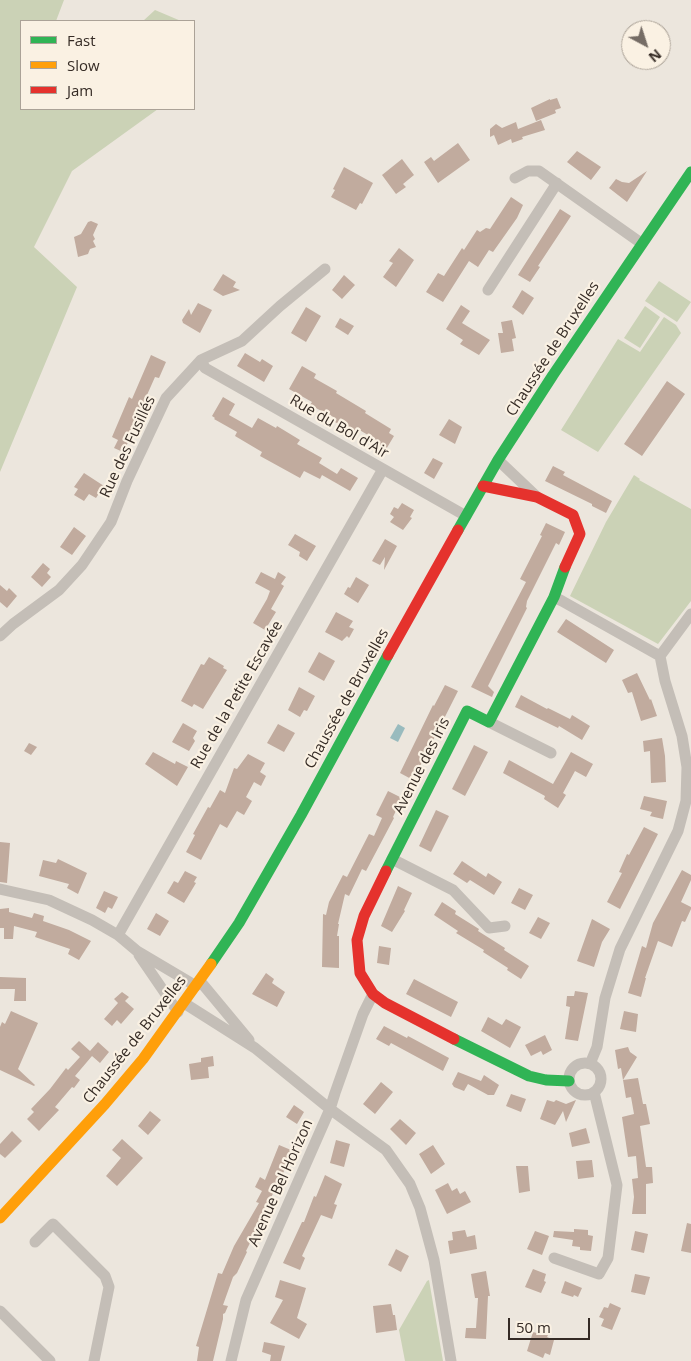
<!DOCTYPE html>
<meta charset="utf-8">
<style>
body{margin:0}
#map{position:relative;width:691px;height:1361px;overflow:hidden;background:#ece6dd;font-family:"Open Sans",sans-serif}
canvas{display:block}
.legend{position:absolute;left:20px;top:20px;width:175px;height:90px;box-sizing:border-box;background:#faf1e3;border:1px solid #aba297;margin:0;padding:6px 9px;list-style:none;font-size:15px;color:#352b25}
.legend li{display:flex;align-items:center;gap:10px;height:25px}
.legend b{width:25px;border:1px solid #aba297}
.north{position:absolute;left:621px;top:20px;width:50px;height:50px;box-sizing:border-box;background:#faf1e3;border:1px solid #aba297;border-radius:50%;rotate:140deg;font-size:14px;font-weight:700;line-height:20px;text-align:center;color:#352b25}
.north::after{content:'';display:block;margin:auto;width:18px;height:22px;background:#756c65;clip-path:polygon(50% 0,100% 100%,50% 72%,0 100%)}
.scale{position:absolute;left:508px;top:1318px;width:82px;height:22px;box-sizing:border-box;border:2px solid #352b25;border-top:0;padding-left:6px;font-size:15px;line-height:18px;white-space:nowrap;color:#352b25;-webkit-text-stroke:4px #faf1e3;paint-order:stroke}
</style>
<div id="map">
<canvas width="691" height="1361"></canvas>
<ul class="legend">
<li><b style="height:6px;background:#30b455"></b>Fast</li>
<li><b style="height:6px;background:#ff9f0a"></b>Slow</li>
<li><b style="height:6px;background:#e5322d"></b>Jam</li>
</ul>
<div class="north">N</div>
<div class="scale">50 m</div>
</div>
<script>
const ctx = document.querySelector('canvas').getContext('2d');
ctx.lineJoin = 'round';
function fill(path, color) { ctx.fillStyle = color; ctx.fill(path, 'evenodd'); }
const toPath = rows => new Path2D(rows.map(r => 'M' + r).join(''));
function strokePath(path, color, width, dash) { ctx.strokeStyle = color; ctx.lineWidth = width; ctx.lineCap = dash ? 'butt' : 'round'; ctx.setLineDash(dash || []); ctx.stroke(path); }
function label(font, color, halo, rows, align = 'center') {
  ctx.font = font + ' "Open Sans",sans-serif'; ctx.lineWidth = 4.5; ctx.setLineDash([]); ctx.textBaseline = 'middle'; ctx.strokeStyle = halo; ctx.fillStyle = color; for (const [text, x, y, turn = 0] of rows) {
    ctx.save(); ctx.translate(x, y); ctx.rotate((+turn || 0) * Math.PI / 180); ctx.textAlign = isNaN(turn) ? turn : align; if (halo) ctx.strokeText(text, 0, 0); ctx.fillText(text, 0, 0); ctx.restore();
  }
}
const green = toPath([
 [0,0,64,0,56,21,21,21,21,109,158,109,72,171,34,247,77,287,0,472],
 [155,10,181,21,143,21],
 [659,281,691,302,677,322,645,301],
 [645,306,660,317,640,348,624,338],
 [664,317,676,325,681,333,598,452,561,430,618,339,640,352],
 [634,475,640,479,639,480,691,509,691,601,658,644,570,596,606,522],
 [429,1280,443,1361,405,1361,399,1330,427,1281]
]);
const water = toPath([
 [398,724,405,728,398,742,390,738]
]);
const building = toPath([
 [557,98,561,108,555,110,556,113,536,121,531,108,550,99,550,100],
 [541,120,545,130,522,137,523,139,512,143,511,139,498,145,494,135,490,137,490,129,496,124,502,128,516,122,518,129],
 [458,143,470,160,438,183,424,162,431,157,434,161],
 [577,151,601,167,591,180,567,162],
 [402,159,414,175,403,184,406,187,396,194,382,175],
 [344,167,373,183,362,204,360,203,356,210,331,197,335,190,333,189],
 [647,171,627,202,609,188,616,179,622,182,629,183],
 [511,197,523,205,517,218,493,252,489,250,478,267,469,261,443,302,426,292,438,273,444,276,462,248,464,250,477,230,480,232,486,228,490,229],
 [560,209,571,216,538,266,540,267,530,282,518,275],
 [91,221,98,224,93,235,95,239,93,241,96,247,90,249,88,254,78,257,74,237,81,234,88,222],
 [399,248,414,260,396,287,383,277,393,263,389,261],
 [223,274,236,282,233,287,240,290,223,296,213,290],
 [344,275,355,285,342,299,332,290],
 [522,290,534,298,523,315,512,307],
 [198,303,212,310,200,333,183,323,182,320,189,309,191,315],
 [461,305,470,311,462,323,490,340,479,355,460,344,463,340,446,329],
 [306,307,321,316,306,342,291,333],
 [340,318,354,326,348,335,335,327],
 [512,320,516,338,512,339,514,351,501,353,498,333,503,333,501,322],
 [245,353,260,362,262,359,273,366,264,382,237,366],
 [151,355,166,362,159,378,155,377,143,404,147,406,123,452,114,448,118,440,112,437,129,397,132,399],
 [302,366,316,374,314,378,337,391,336,393,366,411,365,413,391,429,389,433,394,436,385,451,377,447,380,442,356,428,354,432,333,421,335,418,310,405,312,402,289,389],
 [667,381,685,394,642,456,624,444],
 [223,397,235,404,229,415,252,428,258,418,276,428,277,426,300,440,297,444,322,458,319,463,337,474,341,468,358,478,350,491,322,475,320,479,304,471,300,478,260,456,262,452,235,436,237,432,214,419,215,418,212,416],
 [449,419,462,427,455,444,439,435],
 [433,458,443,463,434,479,424,473],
 [553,466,565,472,563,475,612,501,606,513,592,506,592,504,545,481],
 [84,473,104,486,96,498,89,494,84,501,74,495,78,489,74,487],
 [402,503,414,510,410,517,412,518,403,530,390,522,394,517,390,514,394,507,398,509],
 [546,523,565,532,559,545,556,543,527,601,526,607,527,608,488,686,494,692,492,697,471,687,526,582,520,579,542,536,540,535],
 [74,527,86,536,72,555,60,547],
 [295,534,316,546,307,561,299,556,300,552,288,545],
 [385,539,397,546,384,570,385,557,380,565,372,561],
 [43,563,50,569,47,573,51,577,42,587,31,577],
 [261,572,275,579,278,572,286,577,281,584,284,586,271,609,276,612,265,630,253,623,267,599,270,591,255,583],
 [356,577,369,585,358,603,344,594,348,587,350,588],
 [0,585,7,591,9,588,17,596,7,608,0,602],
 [336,612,353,621,349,627,354,629,349,638,347,636,342,641,325,632],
 [566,619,614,650,606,663,557,632],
 [319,652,335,661,324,681,308,672],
 [209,657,224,666,223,668,227,670,203,709,194,704,192,707,181,701,201,664,204,665],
 [637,673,650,700,651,699,657,716,641,721,632,692,628,693,622,680],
 [445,685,458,691,413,780,400,773,433,705,434,706],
 [299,687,315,696,307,711,304,710,300,717,288,710],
 [521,695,547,709,548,708,570,719,572,715,590,726,582,740,559,726,558,728,515,707],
 [183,723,197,731,193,738,195,741,189,751,172,742],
 [278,724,295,733,284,752,267,743],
 [662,738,665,756,666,782,651,783,650,751,644,752,643,741],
 [29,743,37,747,31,755,24,751],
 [474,745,488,752,465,796,452,789],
 [153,752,175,764,176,761,188,767,177,786,145,764],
 [571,752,593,764,586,777,575,771,563,793,566,795,558,808,544,799,545,796,503,773,509,760,553,784],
 [248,754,265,763,260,772,266,776,261,786,254,782,246,797,252,801,244,815,237,811,227,828,220,824,201,860,186,852,195,835,193,834,208,807,210,808,220,790,225,793,234,768,237,769],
 [388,791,402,798,393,817,394,818,366,871,362,869,349,896,345,894,338,924,339,924,337,936,339,936,339,968,322,967,323,914,326,915,329,902,343,875,347,877,369,834,374,836,382,818,376,815],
 [644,796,667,801,663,819,650,816,652,812,640,809],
 [436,810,449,816,431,852,419,846],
 [644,827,658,834,620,909,607,902,622,873,619,872,627,854,629,855],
 [0,842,10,843,7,883,0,882],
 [58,859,87,873,78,894,67,888,69,884,39,876,43,860,56,863],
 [462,861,486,877,488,873,502,882,494,895,470,880,467,883,453,874],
 [682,870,691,875,691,880,681,902,691,907,691,909,685,922,682,921,672,947,658,941,645,978,646,978,641,997,628,993,642,946,646,948,653,923],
 [185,871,197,877,194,882,196,883,184,903,167,893,174,881,178,883],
 [398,886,412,893,404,910,405,911,392,932,381,926],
 [519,888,533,895,525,910,511,903],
 [104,891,118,897,112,909,108,907,105,913,96,908],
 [442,902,456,911,455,914,479,929,478,931,505,948,504,950,529,966,521,979,507,970,508,968,483,952,484,950,456,933,458,931,434,915],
 [9,908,9,912,32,918,34,913,44,916,43,921,69,930,91,941,79,960,68,954,70,949,35,937,37,932,14,926,13,939,4,939,4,928,0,928,0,909],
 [156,913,169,921,160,936,147,929],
 [538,917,550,923,541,939,529,933],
 [592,919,610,929,602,942,594,967,577,961],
 [379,946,391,948,389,965,377,963],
 [266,973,274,979,272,983,285,992,277,1007,252,994],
 [0,977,26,978,26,1001,14,1001,15,989,0,989],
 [414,979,458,1002,451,1017,406,994],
 [575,991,588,993,578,1041,565,1039,570,1007,566,1006,567,996,574,996],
 [122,992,129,997,125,1001,134,1009,121,1024,117,1020,112,1026,104,1019,118,1003,114,999],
 [11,1011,38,1023,18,1069,35,1085,34,1086,0,1070,0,1027,2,1022,5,1024],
 [624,1011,638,1014,636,1032,620,1029],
 [488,1017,502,1025,506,1019,521,1027,510,1048,481,1031],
 [384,1026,407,1038,408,1036,449,1058,443,1071,391,1043,389,1046,376,1039],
 [545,1035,552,1050,543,1055,541,1051,531,1056,525,1045],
 [79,1041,90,1051,98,1042,109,1052,100,1063,92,1056,75,1076,80,1080,74,1088,72,1087,55,1107,59,1110,39,1131,27,1119,34,1112,31,1109,50,1089,66,1068,68,1070,80,1057,71,1049],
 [628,1047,630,1052,637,1057,623,1080,638,1078,643,1104,646,1104,650,1124,640,1126,646,1167,652,1167,653,1183,646,1184,646,1214,632,1214,634,1197,632,1179,638,1178,636,1156,628,1157,622,1117,634,1114,631,1097,626,1098,621,1068,618,1069,615,1050],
 [213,1056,214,1066,208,1067,209,1078,191,1080,189,1064,201,1062,201,1058],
 [458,1072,481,1081,484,1075,499,1085,494,1095,488,1095,468,1084,464,1091,454,1087,452,1084],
 [381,1082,393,1092,375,1114,363,1104],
 [511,1094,526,1099,521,1112,506,1106],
 [547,1100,554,1102,556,1100,566,1104,576,1100,566,1122,563,1111,555,1125,540,1119],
 [294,1105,304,1112,297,1124,286,1117],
 [150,1111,161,1120,148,1135,138,1126],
 [400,1119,416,1133,406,1145,390,1129],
 [586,1128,590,1143,572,1147,569,1133],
 [12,1131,22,1141,5,1158,0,1154,0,1144],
 [122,1139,143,1158,117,1186,106,1176,121,1158,112,1150],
 [336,1140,350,1144,344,1167,330,1163],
 [279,1145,291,1150,289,1156,291,1157,260,1220,261,1221,246,1251,247,1252,237,1273,233,1277,223,1305,228,1306,225,1313,223,1314,223,1319,213,1361,197,1361,199,1347,196,1346,218,1273,222,1274,234,1246,259,1203,256,1202,262,1191,255,1187,260,1177,265,1180],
 [433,1145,445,1164,431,1174,419,1154],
 [592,1160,594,1177,578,1179,576,1161],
 [516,1166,528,1166,530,1191,519,1193],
 [325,1175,342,1184,334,1204,337,1205,332,1219,321,1215,302,1256,305,1258,300,1270,283,1263,302,1222,304,1222,314,1196,316,1197],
 [448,1183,452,1191,457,1188,460,1194,465,1191,471,1202,447,1214,435,1190],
 [687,1223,691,1224,691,1253,681,1251],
 [574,1229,588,1230,588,1235,593,1236,591,1251,580,1250,580,1247,572,1246,573,1240,553,1237,554,1231,574,1232],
 [465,1230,467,1237,475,1235,477,1249,450,1254,448,1241,453,1240,452,1232],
 [535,1231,549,1236,542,1255,527,1249],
 [635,1231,648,1234,644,1253,631,1250],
 [396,1249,409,1256,401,1272,388,1265],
 [533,1269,546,1274,544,1281,546,1282,541,1293,525,1287],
 [486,1271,490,1296,488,1296,486,1339,465,1338,466,1328,476,1328,478,1298,475,1298,471,1274],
 [635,1274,650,1277,645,1295,631,1292],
 [280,1280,306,1288,297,1318,307,1324,299,1339,270,1323,283,1300,275,1297],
 [565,1281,582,1288,578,1297,574,1295,573,1297,561,1293],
 [610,1303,621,1308,612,1330,601,1326,604,1319,599,1317,604,1307,608,1308],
 [391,1304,393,1315,395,1315,397,1330,376,1333,373,1306],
 [533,1332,540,1334,541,1332,548,1335,547,1337,554,1340,550,1355,545,1353,543,1358,527,1351],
 [264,1342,285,1346,281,1361,270,1361,271,1355,262,1352]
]);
const street = toPath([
 [515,178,528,171,539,171,641,243],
 [488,290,557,183],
 [201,360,205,368,466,516],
 [498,460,537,497],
 [554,597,562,601,660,656],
 [0,636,13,624,59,590,82,565,111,522,127,481,166,398,201,360,242,341,280,306,325,269],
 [489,722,551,753],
 [392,859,453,890,489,928,505,926],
 [0,889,49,900,92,920,118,935,137,951,196,986],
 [118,935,383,469],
 [139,955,178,1012],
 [200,981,249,1040],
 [184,1003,255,1048,330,1109,386,1150,410,1184,420,1208,434,1260,451,1361],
 '569 1079a16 16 0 1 1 32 0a16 16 0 1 1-32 0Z',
 [590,1064,597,1047,605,998,620,949,678,831,686,801,687,767,682,736,665,681,660,656,691,614],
 [35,1242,53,1224,105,1276,109,1287,94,1361],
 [554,1258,599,1274,608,1258,617,1185,594,1092],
 [0,1311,50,1361],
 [231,1361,246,1300,330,1109,335,1093,363,1014,373,994]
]);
const fast = toPath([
 [458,530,498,460,553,375,691,172],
 [386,871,467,711,489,722,554,597,565,567],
 [211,964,239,923,301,815,388,655],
 [454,1039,529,1076,546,1080,569,1081]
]);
const slow = toPath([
 [0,1218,105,1104,143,1059,211,964]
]);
const jam = toPath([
 [483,486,537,497,573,515,580,534,565,567],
 [388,655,458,530],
 [386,871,364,916,357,940,360,973,373,994,385,1003,454,1039]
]);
const streetNames = [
 ["Chaussée de Bruxelles",553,349,-57],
 ["Rue du Bol d'Air",339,427,30],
 ["Rue des Fusillés",128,447,-65],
 ["Rue de la Petite Escavée",237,695,-60],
 ["Chaussée de Bruxelles",347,699,-61],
 ["Avenue des Iris",422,766,-63],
 ["Chaussée de Bruxelles",135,1040,-52],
 ["Avenue Bel Horizon",281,1183,-66]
];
fill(green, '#cbd2b6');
fill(water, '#99bbbe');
fill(building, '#c1ab9e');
strokePath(street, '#c4beb7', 11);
strokePath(fast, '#30b455', 11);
strokePath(slow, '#ff9f0a', 11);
strokePath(jam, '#e5322d', 11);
label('15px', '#352b25', '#faf1e3', streetNames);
</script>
